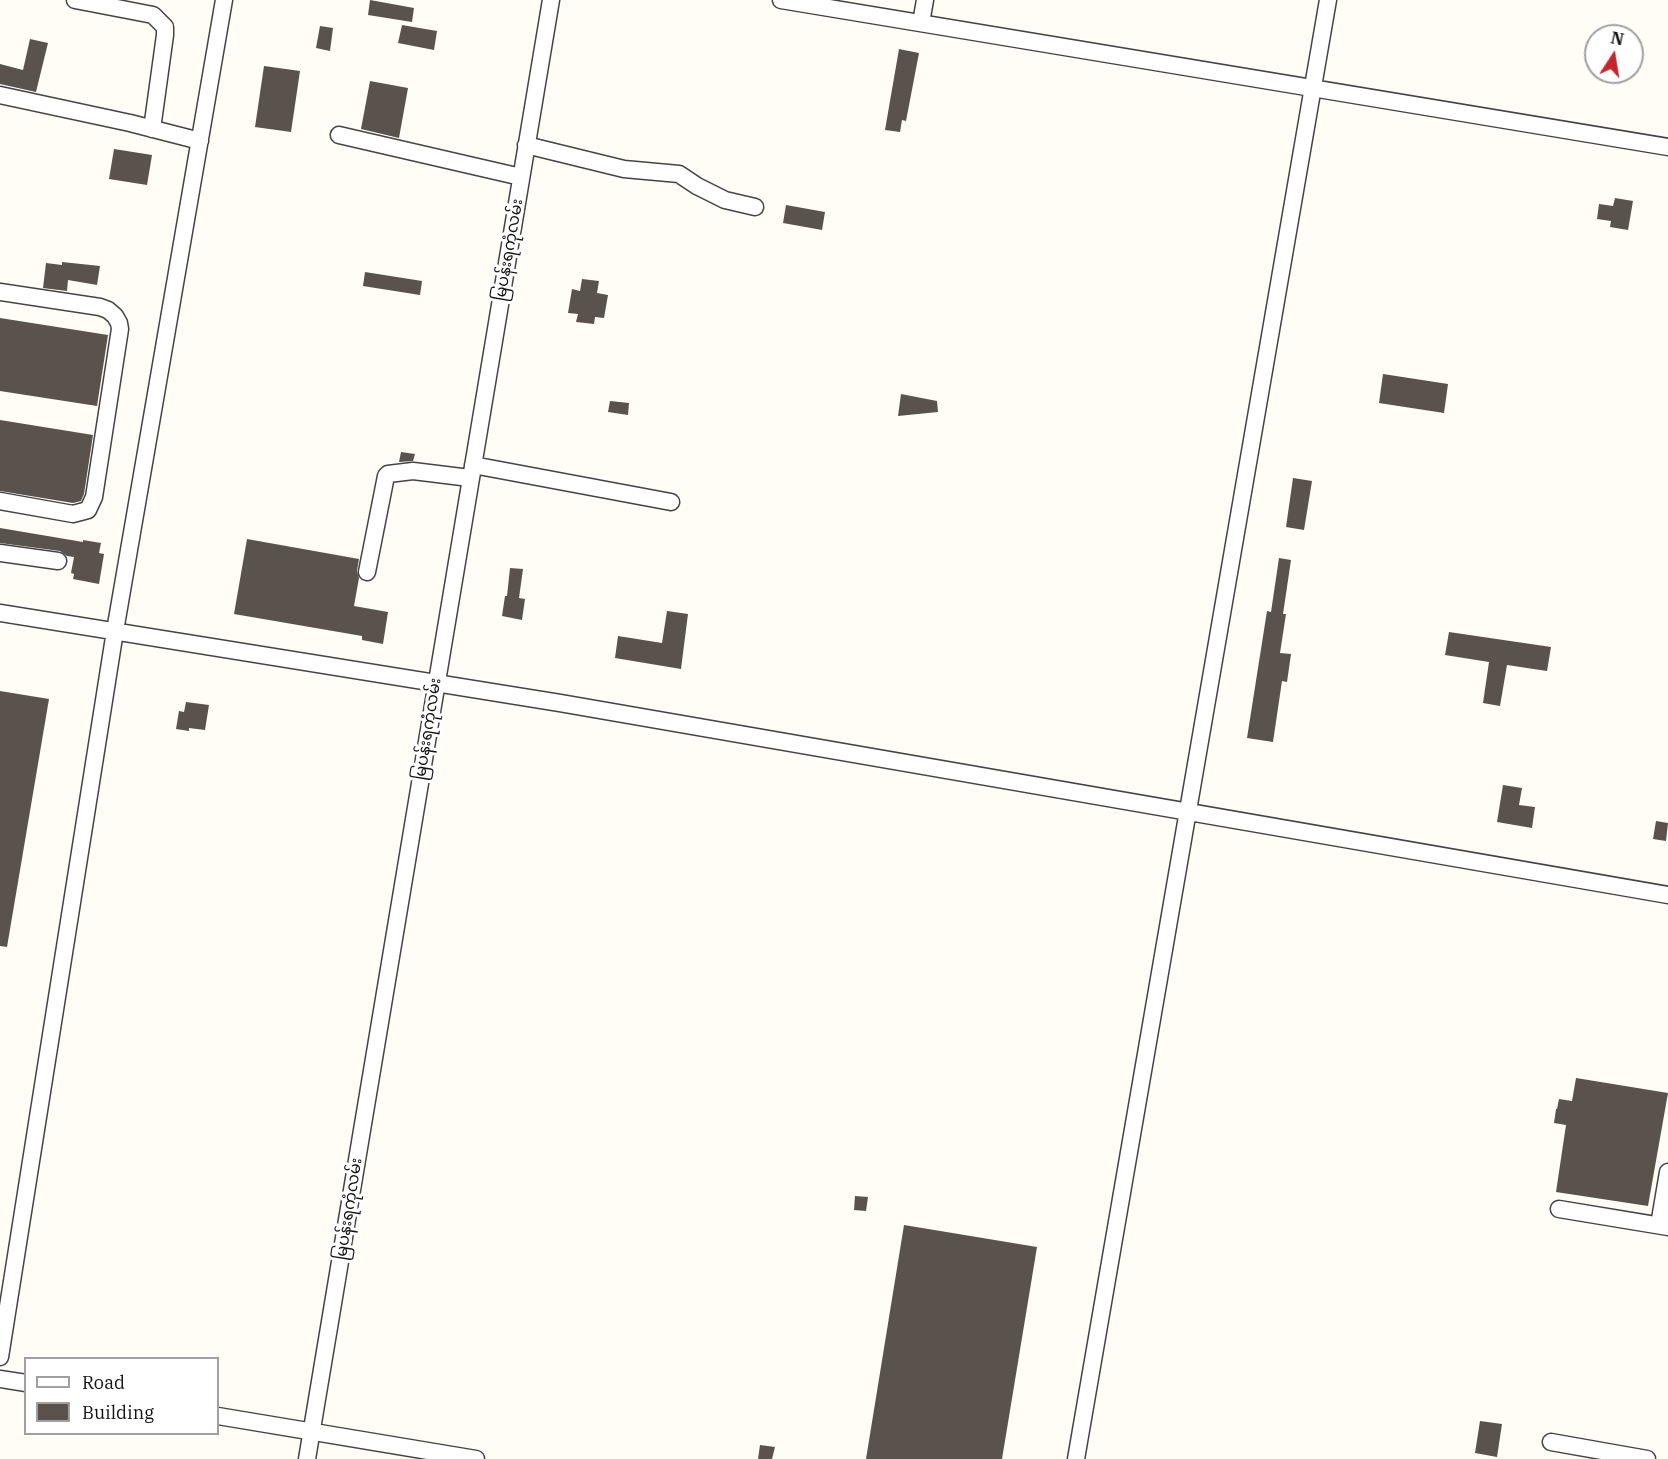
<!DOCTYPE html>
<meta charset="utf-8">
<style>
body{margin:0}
#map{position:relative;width:1668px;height:1459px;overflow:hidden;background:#fffdf5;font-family:"IBM Plex Serif",serif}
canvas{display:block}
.legend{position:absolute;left:24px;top:1357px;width:195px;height:78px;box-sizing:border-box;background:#fff;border:2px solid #a0a0a0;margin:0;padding:8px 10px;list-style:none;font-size:18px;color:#111}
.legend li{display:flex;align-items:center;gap:12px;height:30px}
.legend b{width:30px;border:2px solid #a0a0a0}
.north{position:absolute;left:1584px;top:24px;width:60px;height:60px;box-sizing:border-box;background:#fff;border:2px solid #a0a0a0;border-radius:50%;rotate:12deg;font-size:16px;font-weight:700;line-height:24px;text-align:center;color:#111}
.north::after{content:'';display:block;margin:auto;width:21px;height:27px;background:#c4262e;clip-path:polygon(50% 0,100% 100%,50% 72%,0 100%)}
</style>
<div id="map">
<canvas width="1668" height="1459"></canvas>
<ul class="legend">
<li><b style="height:8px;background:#fff"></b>Road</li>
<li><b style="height:16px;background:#5a524d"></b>Building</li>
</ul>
<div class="north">N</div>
</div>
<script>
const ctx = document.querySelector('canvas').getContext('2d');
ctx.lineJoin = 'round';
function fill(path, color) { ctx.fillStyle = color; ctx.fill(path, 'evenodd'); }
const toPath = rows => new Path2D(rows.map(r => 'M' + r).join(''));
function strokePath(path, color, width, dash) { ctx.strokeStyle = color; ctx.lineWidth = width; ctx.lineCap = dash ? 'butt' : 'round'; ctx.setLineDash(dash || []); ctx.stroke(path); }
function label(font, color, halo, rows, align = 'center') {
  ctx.font = font + ' "IBM Plex Serif","Noto Sans Myanmar",serif'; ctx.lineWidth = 6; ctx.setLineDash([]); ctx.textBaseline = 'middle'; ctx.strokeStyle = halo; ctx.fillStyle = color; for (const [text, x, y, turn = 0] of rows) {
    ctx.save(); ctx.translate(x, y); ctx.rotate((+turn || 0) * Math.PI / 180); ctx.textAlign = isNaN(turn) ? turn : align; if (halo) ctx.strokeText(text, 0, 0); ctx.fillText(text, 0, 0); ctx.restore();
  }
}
const building = toPath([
 [370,0,414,8,412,22,368,15],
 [402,25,437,31,434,50,398,43],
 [320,26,333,28,330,51,316,48],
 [30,39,48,43,36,92,0,84,0,64,23,70],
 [899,49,919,53,906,121,902,120,900,132,885,130],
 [264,66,300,71,291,132,255,127],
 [370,81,408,88,399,138,361,129],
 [114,149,152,155,147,185,109,179],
 [1615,198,1633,201,1628,230,1610,227,1611,221,1597,219,1599,204,1613,206],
 [786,205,825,212,822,230,783,223],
 [62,262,100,266,97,285,68,280,67,291,43,288,46,263,62,265],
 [365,272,422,281,420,295,363,286],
 [582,279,599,281,597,293,608,295,604,318,595,317,594,324,576,322,578,314,568,313,572,289,580,291],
 [0,318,108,335,97,406,0,391],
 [1383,374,1448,384,1444,413,1379,403],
 [901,394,937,401,938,412,898,416],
 [610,401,629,403,628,415,608,412],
 [0,420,93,435,84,494,81,501,73,503,0,491],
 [401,452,415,454,413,461,399,462],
 [1293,478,1312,481,1304,530,1286,527],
 [0,528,83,542,83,540,101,543,99,553,104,554,99,584,73,579,74,574,71,573,74,557,67,556,60,551,0,543],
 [247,539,359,559,357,571,359,578,354,606,388,612,383,644,362,640,362,636,234,614],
 [1279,558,1291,560,1283,614,1286,614,1280,653,1291,654,1287,682,1282,681,1273,742,1247,738,1267,611,1271,612],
 [510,568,523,569,519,598,525,599,522,620,502,616,505,596,507,596],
 [667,611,688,614,681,669,615,658,618,636,662,643],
 [1449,632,1551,647,1547,671,1507,665,1500,706,1483,703,1489,662,1445,655],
 [0,691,49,699,7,947,0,946],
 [186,702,209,705,205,730,189,728,189,731,176,729,179,711,184,712],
 [1503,785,1522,788,1519,805,1535,807,1532,828,1497,822],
 [1656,821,1668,823,1666,841,1653,839],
 [1576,1078,1668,1093,1648,1206,1556,1192,1566,1125,1554,1123,1556,1109,1557,1109,1559,1099,1572,1101],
 [855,1196,868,1197,866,1211,854,1210],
 [904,1225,1037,1247,1002,1459,866,1459],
 [1480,1421,1502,1424,1497,1457,1475,1453],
 [760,1445,775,1447,772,1459,758,1459]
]);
const minor = toPath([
 [75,0,153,15,165,27,165,35,152,129],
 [781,0,1668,147],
 [921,23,925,0],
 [0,95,130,123,200,141],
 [339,135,521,177],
 [526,145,624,169,679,174,697,186,725,200,755,207],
 [0,292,100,307,108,310,115,316,119,323,120,329,94,497,88,510,73,514,0,501],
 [473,465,671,502],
 [0,553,58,561],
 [367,572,386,476,388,474,413,471,470,478],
 [0,613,560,703,1668,895],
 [1559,1209,1668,1227],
 [1659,1225,1668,1172],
 [0,1357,115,631,224,0],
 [0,1379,26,1383],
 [218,1416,476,1459],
 [1551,1442,1647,1459],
 [307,1459,551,0],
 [1076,1459,1328,0]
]);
const streetNames = [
 ["မြပန်းရကုံလမ်း",509,250,-80],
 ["မြပန်းရကုံလမ်း",428,729,-81],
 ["မြပန်းရကုံလမ်း",349,1209,-81]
];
fill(building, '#5a524d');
strokePath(minor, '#444', 19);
strokePath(minor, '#fff', 16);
label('16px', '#111', '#fff', streetNames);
</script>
